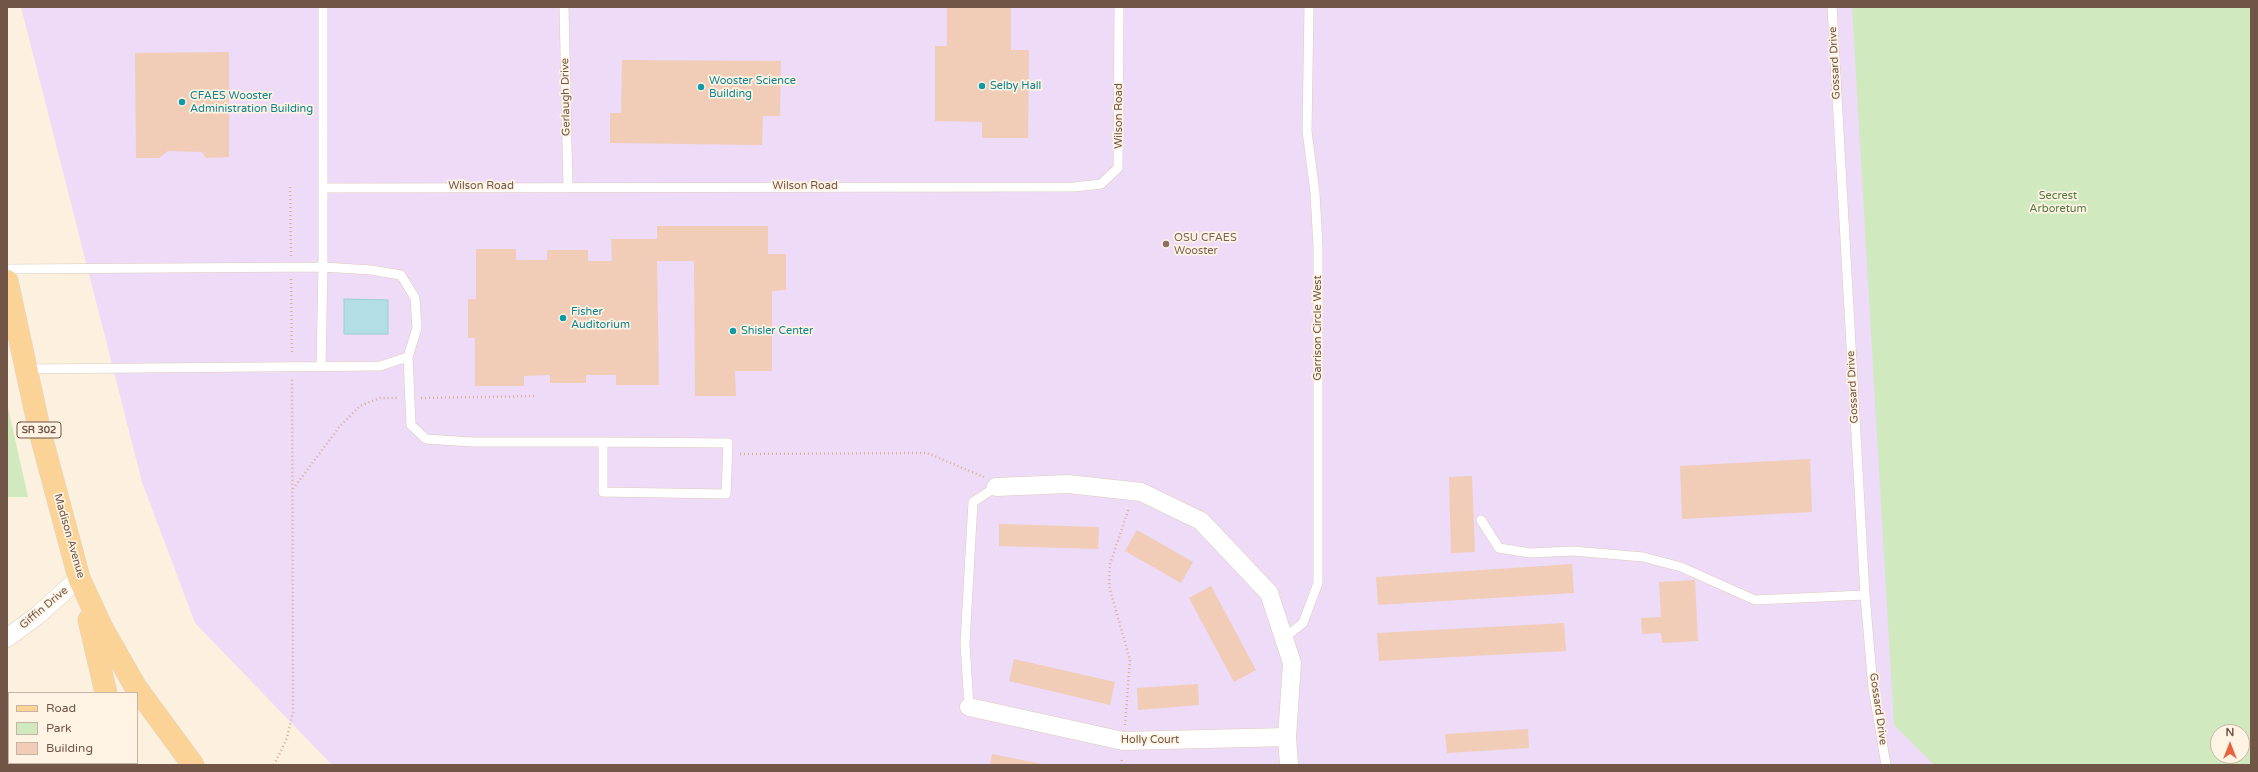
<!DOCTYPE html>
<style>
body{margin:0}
#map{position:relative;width:2258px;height:772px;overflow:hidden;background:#fcf0de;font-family:"Varela Round",sans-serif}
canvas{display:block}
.frame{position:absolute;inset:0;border:8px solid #715547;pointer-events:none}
.legend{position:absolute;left:8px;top:692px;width:130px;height:72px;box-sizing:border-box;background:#fff4e4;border:1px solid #c6b4a5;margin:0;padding:5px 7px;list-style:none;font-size:12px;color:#715547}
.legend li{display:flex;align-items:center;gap:8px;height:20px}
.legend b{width:20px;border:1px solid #c6b4a5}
.north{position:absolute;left:2210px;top:724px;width:40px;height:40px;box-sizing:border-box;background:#fff4e4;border:1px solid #c6b4a5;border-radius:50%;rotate:0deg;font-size:11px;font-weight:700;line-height:16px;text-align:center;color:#715547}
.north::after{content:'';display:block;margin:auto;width:14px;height:18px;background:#e76442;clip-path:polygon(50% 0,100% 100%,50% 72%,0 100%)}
</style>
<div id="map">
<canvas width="2258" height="772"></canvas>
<div class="frame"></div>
<ul class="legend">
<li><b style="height:5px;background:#fbd396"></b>Road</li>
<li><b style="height:11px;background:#d0e9be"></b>Park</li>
<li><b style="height:11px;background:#f1ccb6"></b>Building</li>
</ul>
<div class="north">N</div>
</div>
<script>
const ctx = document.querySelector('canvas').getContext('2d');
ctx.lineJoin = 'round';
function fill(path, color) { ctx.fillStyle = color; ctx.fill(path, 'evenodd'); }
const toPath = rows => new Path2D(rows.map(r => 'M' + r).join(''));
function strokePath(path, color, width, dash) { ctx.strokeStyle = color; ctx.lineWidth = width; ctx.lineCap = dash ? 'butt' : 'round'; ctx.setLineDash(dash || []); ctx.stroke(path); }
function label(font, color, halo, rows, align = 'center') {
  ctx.font = font + ' "Varela Round",sans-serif'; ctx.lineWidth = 3.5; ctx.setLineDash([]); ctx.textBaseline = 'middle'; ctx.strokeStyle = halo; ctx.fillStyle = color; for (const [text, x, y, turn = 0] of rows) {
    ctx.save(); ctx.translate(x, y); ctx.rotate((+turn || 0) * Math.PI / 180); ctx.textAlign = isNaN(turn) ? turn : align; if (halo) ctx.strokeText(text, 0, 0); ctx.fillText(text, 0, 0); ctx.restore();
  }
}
const education = toPath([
 [21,7,2251,7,2251,765,332,765,195,623,142,482],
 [2218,732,2242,732,2242,756,2218,756]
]);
const green = toPath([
 [1852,7,2251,7,2251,765,1934,765,1894,725],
 [2218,732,2242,732,2242,756,2218,756],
 [7,403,28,497,7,497]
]);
const water = toPath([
 [344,299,388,300,388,334,344,334,344,299]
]);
const building = toPath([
 [947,7,1011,7,1011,50,1029,50,1028,138,982,138,982,122,935,121,935,46,947,46],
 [229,52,229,157,206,158,202,152,168,151,159,158,136,158,135,53],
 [622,60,781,61,780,116,763,116,762,145,610,143,610,113,621,113],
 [657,226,768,226,768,254,786,254,786,290,772,291,772,371,735,371,736,396,695,396,694,261,657,261,659,385,616,385,616,375,586,375,586,383,550,383,550,375,524,376,524,386,475,386,475,338,468,338,468,299,476,299,476,249,516,249,516,260,547,260,547,250,588,250,588,261,612,261,611,239,657,239],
 [1810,459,1812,512,1682,519,1680,466],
 [1472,476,1475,552,1451,553,1449,477],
 [999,524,1099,527,1098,549,999,546],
 [1137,530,1193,562,1181,583,1125,551],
 [1572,564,1574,593,1378,605,1376,577],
 [1695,580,1698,641,1662,643,1661,633,1642,634,1641,618,1661,617,1659,582],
 [1211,586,1256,670,1234,682,1189,598],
 [1564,623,1566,651,1379,661,1377,633],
 [1014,659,1115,682,1110,705,1009,681],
 [1198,684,1199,705,1138,710,1137,688],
 [1528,729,1529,748,1447,753,1445,734],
 [992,754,1042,764,1042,765,990,765]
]);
const path = toPath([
 [290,187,291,256],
 [291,279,292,354],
 [421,398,537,396],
 [740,454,927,453,984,477],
 [293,489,340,426,360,406,380,398,398,398],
 [1125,725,1130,660,1109,586,1110,564,1129,508],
 [274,765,287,738,293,712,292,379],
 [1121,765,1122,758]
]);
const service = toPath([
 [564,7,568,187],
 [1832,7,1865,595,1873,688,1886,765],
 [323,188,1074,187,1101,184,1118,168,1119,7],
 [7,269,323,267,371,270,401,275,415,298,417,328,408,357,380,366,26,369],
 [408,357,411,425,426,439,472,442,603,442,728,443,726,494,603,492,603,442],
 [321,366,323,267,323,7],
 [1481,520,1499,548,1530,553,1573,551,1643,557,1681,567,1755,600,1865,595],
 [1284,638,1303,623,1318,583,1318,247,1315,193,1307,131,1309,7],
 [969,707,965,643,973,502,996,487]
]);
const minor = toPath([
 [996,487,1068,484,1141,492,1201,521,1269,593,1292,663,1287,737,1289,765],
 [7,638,37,616,79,578],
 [969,707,1123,741,1287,737]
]);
const primary = toPath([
 [7,281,40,432,79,578,102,628,135,686,193,765],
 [89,620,106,693],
 [120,763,120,765]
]);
const markers = [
 [982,86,4,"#0f9aa8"],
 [701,87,4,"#0f9aa8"],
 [182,102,4,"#0f9aa8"],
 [1166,244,4,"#8d6e63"],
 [563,318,4,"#0f9aa8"],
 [733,331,4,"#0f9aa8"]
];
const shields = [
 [39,430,44]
];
const shieldNames = [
 ["SR 302",39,430]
];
const streetNames = [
 ["Gossard Drive",1835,63,-93],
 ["Gerlaugh Drive",566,97,-91],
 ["Wilson Road",1119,116,-90],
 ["Wilson Road",481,186],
 ["Wilson Road",805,186],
 ["Garrison Circle West",1318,328,-90],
 ["Gossard Drive",1853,387,-93],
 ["Madison Avenue",69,536,74],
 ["Giffin Drive",44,608,-40],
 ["Gossard Drive",1878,709,82],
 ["Holly Court",1150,740]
];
const cultureNames = [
 ["Wooster Science",709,81],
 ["Building",709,94],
 ["Selby Hall",990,86],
 ["CFAES Wooster",190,96],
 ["Administration Building",190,109],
 ["Fisher",571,312],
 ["Auditorium",571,325],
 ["Shisler Center",741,331]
];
const parkNames = [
 ["Secrest",2058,196],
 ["Arboretum",2058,209]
];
const educationNames = [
 ["OSU CFAES",1174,238],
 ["Wooster",1174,251]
];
fill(education, '#eddbf8');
fill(green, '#d0e9be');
fill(water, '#b4dee5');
strokePath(water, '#9aced6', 1);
fill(building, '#f1ccb6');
strokePath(service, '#dfcbbb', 10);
strokePath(minor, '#dfcbbb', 19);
strokePath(primary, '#ddd6d3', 23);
strokePath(path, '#d5b09a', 2.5, [1, 3]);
strokePath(service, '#fff', 9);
strokePath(minor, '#fff', 18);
strokePath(primary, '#fbd396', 22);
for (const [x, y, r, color] of markers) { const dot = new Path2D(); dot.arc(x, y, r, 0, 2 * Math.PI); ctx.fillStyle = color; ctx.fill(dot); strokePath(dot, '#fff4e4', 1.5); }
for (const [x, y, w] of shields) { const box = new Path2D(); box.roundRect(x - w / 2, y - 8, w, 16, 3); ctx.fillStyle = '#fff4e4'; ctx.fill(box); strokePath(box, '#715547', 1); }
label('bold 10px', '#715547', null, shieldNames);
label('11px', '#715547', '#fff4e4', streetNames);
label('11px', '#0d838f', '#fff4e4', cultureNames, 'left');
label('11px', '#51783f', '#fff4e4', parkNames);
label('11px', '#785e54', '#fff4e4', educationNames, 'left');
</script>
